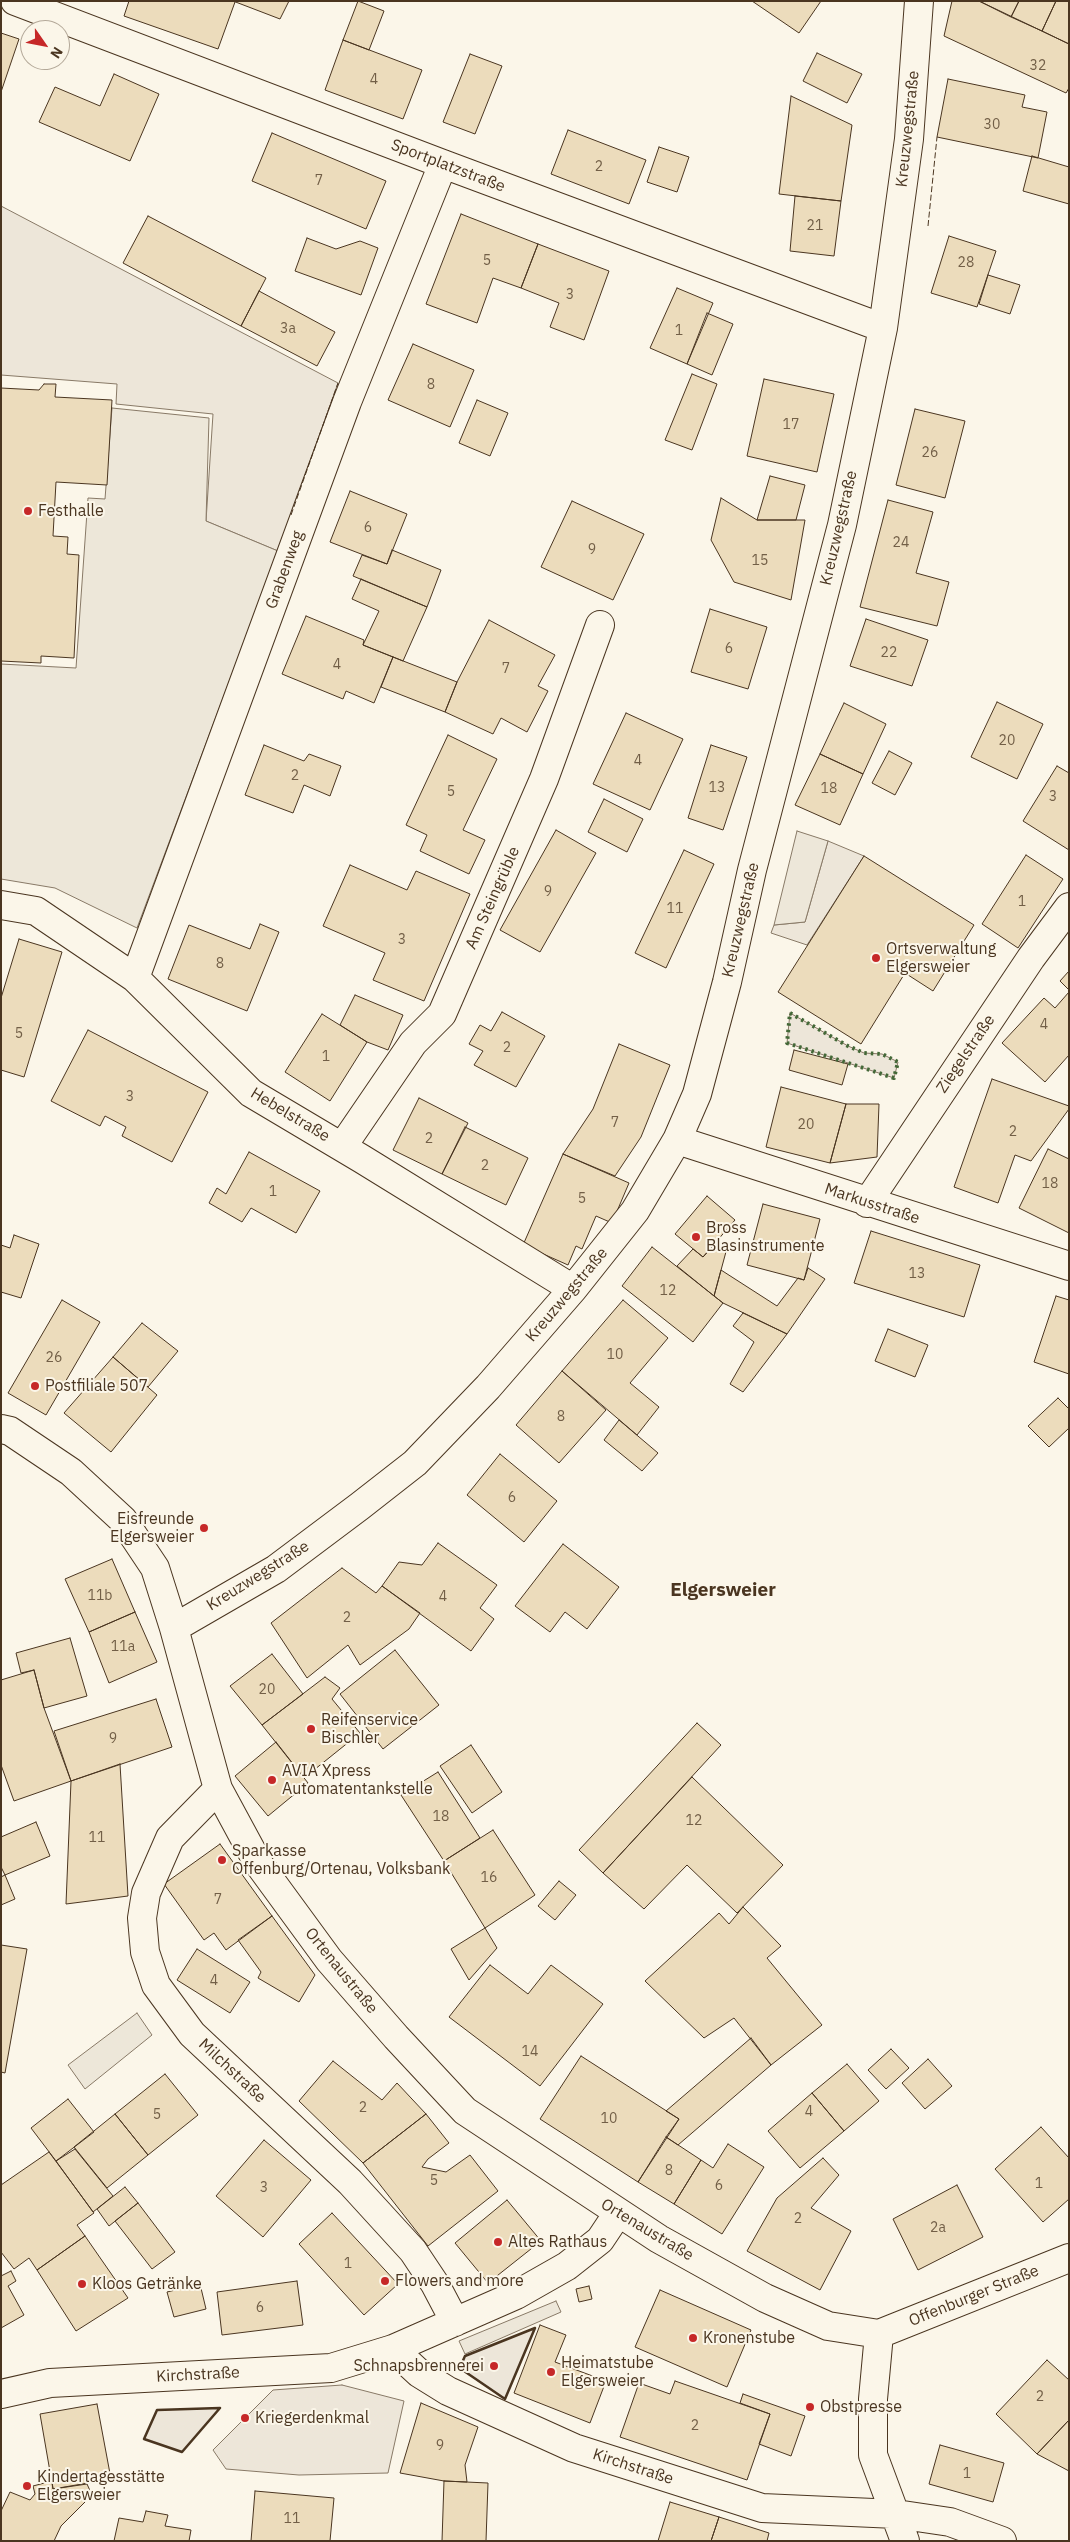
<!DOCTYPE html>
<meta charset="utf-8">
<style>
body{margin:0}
#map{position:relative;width:1070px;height:2542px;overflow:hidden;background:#fbf6e9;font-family:"IBM Plex Sans",sans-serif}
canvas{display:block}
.frame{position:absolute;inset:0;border:2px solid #4a3520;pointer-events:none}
.north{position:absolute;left:20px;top:20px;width:50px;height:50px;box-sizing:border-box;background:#fbf6e9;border:1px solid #b4a999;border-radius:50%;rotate:123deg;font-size:14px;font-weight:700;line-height:20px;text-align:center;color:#4a3520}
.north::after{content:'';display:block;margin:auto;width:18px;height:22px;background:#c62828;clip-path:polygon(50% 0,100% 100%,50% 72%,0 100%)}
</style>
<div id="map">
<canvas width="1070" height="2542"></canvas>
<div class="frame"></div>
<div class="north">N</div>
</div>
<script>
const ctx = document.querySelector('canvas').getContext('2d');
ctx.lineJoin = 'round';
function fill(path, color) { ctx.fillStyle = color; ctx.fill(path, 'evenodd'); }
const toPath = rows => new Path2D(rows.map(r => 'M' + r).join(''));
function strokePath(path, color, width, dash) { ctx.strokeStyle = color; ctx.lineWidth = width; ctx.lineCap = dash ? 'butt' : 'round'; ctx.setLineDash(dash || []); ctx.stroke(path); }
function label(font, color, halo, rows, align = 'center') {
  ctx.font = font + ' "IBM Plex Sans",sans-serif'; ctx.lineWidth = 4; ctx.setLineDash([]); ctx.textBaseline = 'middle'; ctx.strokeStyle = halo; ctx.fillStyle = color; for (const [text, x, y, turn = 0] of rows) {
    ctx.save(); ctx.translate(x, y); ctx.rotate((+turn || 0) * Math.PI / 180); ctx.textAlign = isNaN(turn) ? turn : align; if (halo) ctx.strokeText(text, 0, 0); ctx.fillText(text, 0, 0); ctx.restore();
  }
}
const green = toPath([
 [1,206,338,383,278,551,206,521,213,414,116,404,117,384,1,375,1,206],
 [828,841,864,856,807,945,771,933,774,925,805,922,828,841],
 [790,1013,848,1046,864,1053,882,1054,898,1062,894,1078,787,1043,790,1013],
 [535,2328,505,2399,464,2371,461,2365,465,2356,535,2328],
 [342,2385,404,2401,388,2473,299,2475,226,2469,213,2450,273,2390,342,2385],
 [220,2408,182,2452,144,2439,157,2410,220,2408]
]);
const parking = toPath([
 [112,408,209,418,206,521,278,551,137,928,55,888,1,879,1,664,76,668,88,498,105,499,112,408],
 [797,831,828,841,805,922,774,925,797,831],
 [137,2013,152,2035,85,2089,68,2065,137,2013],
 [556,2301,561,2312,465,2354,459,2341,556,2301]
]);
const building = toPath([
 [129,1,233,1,235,2,218,49,124,16,129,1],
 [233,1,289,1,280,19,233,1],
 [358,1,384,11,369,50,343,40,358,1],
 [752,1,821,1,799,33,752,1],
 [952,1,979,1,1069,44,1069,88,1066,93,944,36,952,1],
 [979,1,1019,1,1011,17,979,1],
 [1019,1,1056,1,1042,31,1011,17,1019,1],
 [1056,1,1069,1,1069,44,1042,31,1056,1],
 [1,33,19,39,1,92,1,33],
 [343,40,422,70,403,119,325,90,343,40],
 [817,53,862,74,847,103,803,81,817,53],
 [470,54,502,66,475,134,443,122,470,54],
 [114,74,159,94,130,161,39,122,55,87,100,106,114,74],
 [948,79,1025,95,1022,107,1047,112,1038,158,937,137,948,79],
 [791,96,852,125,841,201,779,194,791,96],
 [568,130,646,160,629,204,551,174,568,130],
 [272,133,386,181,366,229,252,181,272,133],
 [659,147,689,157,677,192,647,182,659,147],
 [1032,156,1069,167,1069,204,1023,191,1032,156],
 [795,196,841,201,834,256,790,251,795,196],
 [461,214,538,244,521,288,493,278,477,323,426,304,461,214],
 [148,216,266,278,241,326,123,263,148,216],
 [949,236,996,251,977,307,931,293,949,236],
 [307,238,336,249,360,241,378,248,361,295,295,271,307,238],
 [538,244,609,271,584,340,550,327,559,303,521,288,538,244],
 [988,275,1020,285,1010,314,979,304,988,275],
 [677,288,713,303,687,364,650,348,677,288],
 [259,291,335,332,317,366,241,326,259,291],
 [707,313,733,324,712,375,687,364,707,313],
 [413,344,474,370,450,427,388,400,413,344],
 [692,374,717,384,692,450,665,440,692,374],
 [764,379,834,394,817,472,747,456,764,379],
 [44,384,56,384,55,397,112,400,107,485,56,482,53,536,68,537,67,554,79,555,74,658,41,656,41,663,1,661,1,388,39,390,44,384],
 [477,400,508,413,490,456,459,443,477,400],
 [915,409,965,421,945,498,896,485,915,409],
 [770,476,805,485,796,520,757,520,770,476],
 [350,491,407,514,387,564,330,542,350,491],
 [721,498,757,520,805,520,791,600,734,582,711,540,721,498],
 [888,500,933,512,916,573,949,582,937,626,860,607,888,500],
 [572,501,644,534,613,600,541,567,572,501],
 [392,550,441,570,427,607,353,576,362,555,387,564,392,550],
 [361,579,427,607,403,661,363,645,379,611,352,599,361,579],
 [710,609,767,627,748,689,691,672,710,609],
 [306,616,364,640,363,645,393,657,374,703,346,691,343,699,282,674,306,616],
 [866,619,928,640,912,686,850,666,866,619],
 [489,620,555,655,538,686,548,691,527,732,501,718,493,734,445,712,457,682,489,620],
 [393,657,457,682,445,712,381,687,393,657],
 [997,702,1043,724,1017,779,971,757,997,702],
 [844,703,886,724,863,774,820,754,844,703],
 [626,713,683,739,650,810,593,784,626,713],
 [448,735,497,759,463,830,485,840,469,874,420,851,427,835,406,825,448,735],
 [264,745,304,761,309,754,341,766,330,796,304,785,293,813,245,795,264,745],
 [711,745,747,757,723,830,688,818,711,745],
 [889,751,912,763,895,795,872,783,889,751],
 [820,754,863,774,840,825,795,805,820,754],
 [1057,766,1069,773,1069,850,1023,821,1057,766],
 [604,799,643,819,627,852,588,832,604,799],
 [556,830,596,853,540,952,500,930,556,830],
 [684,850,714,864,666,968,635,953,684,850],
 [1026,855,1063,879,1018,948,982,924,1026,855],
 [864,856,974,925,933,991,905,973,861,1044,778,992,864,856],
 [350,865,407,890,416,871,470,894,424,1001,373,980,385,953,323,926,350,865],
 [260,924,279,932,247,1011,168,979,189,925,250,949,260,924],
 [19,939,62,952,24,1077,1,1070,1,998,19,939],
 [1069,971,1069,990,1060,981,1069,971],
 [1069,992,1069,1055,1045,1082,1002,1043,1044,998,1055,1008,1069,992],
 [355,995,403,1015,388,1050,367,1042,340,1025,355,995],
 [502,1012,545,1036,516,1087,474,1065,483,1051,469,1044,480,1025,491,1031,502,1012],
 [322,1014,367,1042,330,1101,285,1072,322,1014],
 [88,1030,208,1092,172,1162,122,1136,126,1127,105,1116,100,1126,51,1101,88,1030],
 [619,1044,670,1065,641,1137,615,1176,563,1154,593,1109,619,1044],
 [794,1050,848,1064,842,1085,789,1070,794,1050],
 [992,1079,1069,1106,1069,1109,1031,1161,1015,1155,998,1203,954,1187,992,1079],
 [781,1087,846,1104,830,1163,766,1147,781,1087],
 [419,1098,468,1123,442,1174,393,1150,419,1098],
 [846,1104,879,1104,877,1157,830,1163,846,1104],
 [465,1127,528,1158,506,1205,442,1174,465,1127],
 [1048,1149,1069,1159,1069,1233,1019,1208,1048,1149],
 [249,1152,320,1191,296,1233,251,1208,242,1222,209,1203,217,1188,226,1194,249,1152],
 [563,1154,629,1183,612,1223,596,1216,582,1249,576,1246,568,1265,523,1245,563,1154],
 [707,1196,735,1220,703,1257,675,1234,707,1196],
 [763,1204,820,1219,804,1280,747,1265,763,1204],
 [871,1231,980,1265,964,1317,854,1283,871,1231],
 [14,1235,39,1244,21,1298,1,1292,1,1245,10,1248,14,1235],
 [714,1245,727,1248,714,1296,677,1266,693,1249,703,1257,714,1245],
 [652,1247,723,1303,693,1342,622,1286,652,1247],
 [808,1268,825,1279,787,1334,723,1303,714,1296,721,1270,777,1306,798,1278,804,1280,808,1268],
 [1056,1296,1069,1300,1069,1374,1034,1362,1056,1296],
 [62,1300,100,1322,46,1415,8,1393,62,1300],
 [623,1300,668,1338,630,1383,659,1407,637,1435,562,1371,623,1300],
 [743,1313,787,1334,743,1392,730,1384,754,1342,733,1326,743,1313],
 [142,1323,178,1351,148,1387,113,1357,142,1323],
 [888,1329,928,1345,915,1377,875,1361,888,1329],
 [113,1357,157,1395,111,1452,64,1413,113,1357],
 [562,1371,606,1410,559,1463,516,1425,562,1371],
 [1058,1398,1069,1409,1069,1428,1049,1447,1028,1426,1058,1398],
 [619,1420,658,1453,642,1471,604,1440,619,1420],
 [500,1454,557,1501,524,1542,467,1495,500,1454],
 [438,1543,497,1585,480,1608,494,1619,471,1651,382,1586,399,1562,422,1565,438,1543],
 [563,1544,619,1587,587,1629,565,1612,550,1632,515,1606,563,1544],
 [112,1559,135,1612,89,1632,65,1579,112,1559],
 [342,1568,376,1593,382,1586,420,1613,409,1629,360,1665,348,1645,307,1678,271,1623,342,1568],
 [135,1612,157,1662,109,1683,89,1632,135,1612],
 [70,1638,87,1696,44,1708,34,1670,21,1673,16,1653,70,1638],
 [395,1650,439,1705,383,1749,340,1694,395,1650],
 [272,1654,303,1694,262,1725,230,1686,272,1654],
 [34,1670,44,1708,71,1781,14,1801,1,1765,1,1680,34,1670],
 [325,1677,340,1688,332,1699,360,1733,304,1778,262,1725,325,1677],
 [156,1699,172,1747,71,1781,54,1731,156,1699],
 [697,1723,721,1745,603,1873,579,1850,697,1723],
 [276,1742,308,1783,268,1816,235,1776,276,1742],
 [471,1745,502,1792,472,1813,440,1766,471,1745],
 [120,1764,128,1896,66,1904,71,1781,120,1764],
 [438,1772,480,1838,444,1861,401,1795,438,1772],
 [692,1777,783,1865,737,1913,687,1865,644,1909,603,1873,692,1777],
 [36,1822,50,1856,5,1875,1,1867,1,1837,36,1822],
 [493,1830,535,1895,485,1928,444,1861,493,1830],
 [220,1844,272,1916,226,1950,214,1933,204,1940,164,1884,220,1844],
 [5,1875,15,1899,1,1905,1,1877,5,1875],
 [559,1881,576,1895,555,1920,538,1906,559,1881],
 [743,1907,781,1946,767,1958,822,2025,771,2065,734,2018,704,2038,645,1981,719,1913,729,1924,743,1907],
 [272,1916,315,1975,299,2002,258,1978,261,1972,238,1940,272,1916],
 [485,1928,497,1948,469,1980,451,1949,485,1928],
 [1,1945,27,1949,5,2073,1,2072,1,1945],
 [197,1949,250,1982,230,2013,177,1980,197,1949],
 [490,1965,528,1994,551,1965,603,2004,540,2086,449,2017,490,1965],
 [751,2038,771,2065,678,2145,666,2137,679,2119,666,2111,751,2038],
 [891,2049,909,2068,886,2089,868,2070,891,2049],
 [581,2056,679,2119,638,2182,540,2119,581,2056],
 [928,2059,952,2086,925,2109,902,2083,928,2059],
 [333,2061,382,2100,397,2083,426,2114,363,2163,299,2101,333,2061],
 [847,2064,879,2101,844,2131,812,2093,847,2064],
 [165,2074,198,2115,148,2155,115,2114,165,2074],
 [812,2093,844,2131,800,2168,768,2131,812,2093],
 [68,2099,94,2132,56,2161,31,2128,68,2099],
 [115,2114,148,2155,107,2188,74,2147,115,2114],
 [426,2114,449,2143,428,2159,422,2167,446,2172,470,2155,498,2191,428,2246,363,2163,426,2114],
 [1041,2127,1069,2158,1069,2199,1043,2222,995,2169,1041,2127],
 [666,2137,701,2160,674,2204,638,2182,666,2137],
 [264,2140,311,2180,263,2237,216,2196,264,2140],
 [728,2144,764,2167,722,2234,674,2204,701,2160,713,2168,728,2144],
 [75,2149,113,2196,93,2212,56,2161,75,2149],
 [49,2152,94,2213,77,2225,85,2236,37,2270,29,2258,14,2269,1,2252,1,2185,49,2152],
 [823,2158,839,2175,811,2208,851,2231,820,2290,747,2251,777,2198,823,2158],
 [957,2185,983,2237,918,2270,893,2219,957,2185],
 [125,2187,138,2203,109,2226,97,2209,125,2187],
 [507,2200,541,2241,488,2283,455,2243,507,2200],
 [138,2203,175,2252,152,2269,115,2221,138,2203],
 [332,2213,398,2284,364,2315,299,2244,332,2213],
 [85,2236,128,2298,76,2331,37,2270,85,2236],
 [11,2271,16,2281,8,2286,24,2315,1,2328,1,2276,11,2271],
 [297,2281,303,2325,222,2335,217,2292,297,2281],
 [200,2284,206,2309,174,2317,167,2292,200,2284],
 [589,2286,592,2299,579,2302,576,2289,589,2286],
 [660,2290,751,2330,727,2387,635,2347,660,2290],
 [540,2325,566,2335,555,2362,606,2381,590,2423,514,2393,540,2325],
 [1047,2360,1069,2380,1069,2420,1037,2454,996,2414,1047,2360],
 [675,2381,770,2414,747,2480,620,2437,639,2383,670,2394,675,2381],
 [743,2394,805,2416,791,2456,759,2444,770,2414,740,2403,743,2394],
 [421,2403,478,2427,465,2465,467,2482,444,2481,400,2473,421,2403],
 [97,2404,111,2479,53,2489,40,2414,97,2404],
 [1069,2420,1069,2471,1037,2454,1069,2420],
 [940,2445,1004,2463,993,2502,929,2484,940,2445],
 [52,2481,53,2489,87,2484,92,2495,61,2526,54,2541,1,2541,1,2511,10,2492,30,2500,35,2494,33,2486,52,2481],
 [444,2481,488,2483,486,2541,442,2541,444,2481],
 [255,2491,334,2498,330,2541,251,2541,255,2491],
 [670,2502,719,2517,711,2541,658,2541,670,2502],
 [146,2511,168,2515,165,2526,191,2530,189,2541,114,2541,119,2518,143,2522,146,2511],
 [719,2517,769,2533,767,2541,711,2541,719,2517]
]);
const minor = toPath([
 [15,1,443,164,883,328],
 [1,905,36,911,135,978,251,1093,362,1159,573,1289],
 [135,978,347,402,443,164],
 [677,1140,1069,1266],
 [342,1147,413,1043,442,1014,544,779,600,625],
 [867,1203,1031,958,1069,907],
 [1,1429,10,1431,71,1472,123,1520,155,1568,174,1628,218,1789,258,1863,329,1960,396,2037,465,2111,659,2239,765,2298,828,2326,879,2334],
 [174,1628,276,1569,360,1506,415,1463,488,1387,573,1289,635,1211,677,1140,697,1094,727,982,752,870,842,525,883,328,909,139,919,1],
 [218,1789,170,1838,146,1893,142,1918,145,1952,156,1985,192,2034,350,2182,413,2251,435,2284,455,2322],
 [879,2334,873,2399,873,2455,905,2541],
 [879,2334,1069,2258],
 [393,2349,419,2373,448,2391,574,2448,762,2508,896,2514,950,2522,1002,2541],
 [1,2394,50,2383,331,2368,393,2349,516,2295,567,2266,600,2240,618,2213]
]);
const hedge = toPath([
 [790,1013,848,1046,864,1053,882,1054,898,1062,894,1078,787,1043,790,1013]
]);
const fence = toPath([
 [928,226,937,137],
 [291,515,338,383]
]);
const wall = toPath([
 [535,2328,505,2399,464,2371,461,2365,465,2356,535,2328],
 [220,2408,182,2452,144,2439,157,2410,220,2408]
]);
const markers = [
 [28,511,5,"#c62828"],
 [876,958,5,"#c62828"],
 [696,1237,5,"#c62828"],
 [35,1386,5,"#c62828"],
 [204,1528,5,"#c62828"],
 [311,1729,5,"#c62828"],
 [272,1780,5,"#c62828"],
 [222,1860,5,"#c62828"],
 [498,2242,5,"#c62828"],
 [385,2281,5,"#c62828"],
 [82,2284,5,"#c62828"],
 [693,2338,5,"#c62828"],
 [494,2366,5,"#c62828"],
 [551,2372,5,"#c62828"],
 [810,2407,5,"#c62828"],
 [245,2418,5,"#c62828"],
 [27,2486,5,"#c62828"]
];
const numberNames = [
 ["32",1038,66],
 ["4",374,80],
 ["30",992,125],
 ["2",599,167],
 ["7",319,181],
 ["21",815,226],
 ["5",487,261],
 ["28",966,263],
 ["3",570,295],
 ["3a",288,329],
 ["1",679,331],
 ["8",431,385],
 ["17",791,425],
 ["26",930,453],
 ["6",368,528],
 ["24",901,543],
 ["9",592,550],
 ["15",760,561],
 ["6",729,649],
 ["22",889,653],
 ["4",337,665],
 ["7",506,669],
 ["20",1007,741],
 ["4",638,761],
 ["2",295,776],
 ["13",717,788],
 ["18",829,789],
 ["5",451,792],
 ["3",1053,797],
 ["9",548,892],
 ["1",1022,902],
 ["11",675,909],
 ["3",402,940],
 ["8",220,964],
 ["4",1044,1025],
 ["5",19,1034],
 ["2",507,1048],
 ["1",326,1057],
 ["3",130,1097],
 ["7",615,1123],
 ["20",806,1125],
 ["2",1013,1132],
 ["2",429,1139],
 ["2",485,1166],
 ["18",1050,1184],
 ["1",273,1192],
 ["5",582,1199],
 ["13",917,1274],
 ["12",668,1291],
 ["10",615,1355],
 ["26",54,1358],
 ["8",561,1417],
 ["6",512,1498],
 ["11b",100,1596],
 ["4",443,1597],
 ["2",347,1618],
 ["11a",123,1647],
 ["20",267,1690],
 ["9",113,1739],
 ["18",441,1817],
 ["12",694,1821],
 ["11",97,1838],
 ["16",489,1878],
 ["7",218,1900],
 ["4",214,1981],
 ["14",530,2052],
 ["2",363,2108],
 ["4",809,2112],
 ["5",157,2115],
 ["10",609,2119],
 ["8",669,2171],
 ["5",434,2181],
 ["1",1039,2184],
 ["6",719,2186],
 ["3",264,2188],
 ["2",798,2219],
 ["2a",938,2228],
 ["1",348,2264],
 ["6",260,2308],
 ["2",1040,2397],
 ["2",695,2426],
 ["9",440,2446],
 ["1",967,2474],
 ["11",292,2519]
];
const streetNames = [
 ["Kreuzwegstraße",908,129,-84],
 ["Sportplatzstraße",448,166,21],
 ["Kreuzwegstraße",839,528,-77],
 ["Grabenweg",285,570,-70],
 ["Am Steingrüble",493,898,-66],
 ["Kreuzwegstraße",741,920,-77],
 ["Ziegelstraße",966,1054,-56],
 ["Hebelstraße",290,1115,31],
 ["Markusstraße",872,1204,18],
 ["Kreuzwegstraße",567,1295,-50],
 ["Kreuzwegstraße",258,1576,-32],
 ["Ortenaustraße",341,1971,51],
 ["Milchstraße",232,2071,43],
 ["Ortenaustraße",647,2230,31],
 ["Offenburger Straße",974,2296,-22],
 ["Kirchstraße",198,2375,-3],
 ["Kirchstraße",633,2467,18]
];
const poiNames = [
 ["Festhalle",38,511],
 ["Ortsverwaltung",886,949],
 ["Elgersweier",886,967],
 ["Bross",706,1228],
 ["Blasinstrumente",706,1246],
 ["Postfiliale 507",45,1386],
 ["Eisfreunde",194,1519,"right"],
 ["Elgersweier",194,1537,"right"],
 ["Reifenservice",321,1720],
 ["Bischler",321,1738],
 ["AVIA Xpress",282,1771],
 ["Automatentankstelle",282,1789],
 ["Sparkasse",232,1851],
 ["Offenburg/Ortenau, Volksbank",232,1869],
 ["Altes Rathaus",508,2242],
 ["Flowers and more",395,2281],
 ["Kloos Getränke",92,2284],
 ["Kronenstube",703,2338],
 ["Heimatstube",561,2363],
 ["Elgersweier",561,2381],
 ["Schnapsbrennerei",484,2366,"right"],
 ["Obstpresse",820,2407],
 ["Kriegerdenkmal",255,2418],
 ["Kindertagesstätte",37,2477],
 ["Elgersweier",37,2495]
];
const quarterNames = [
 ["Elgersweier",723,1591]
];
fill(green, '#ede6d9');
strokePath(green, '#887966', 1);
fill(parking, '#ede7d9');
strokePath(parking, '#887966', 1);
fill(building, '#ecdcbc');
strokePath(building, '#4a3520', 1);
strokePath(minor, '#4a3520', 30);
strokePath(minor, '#fbf6e9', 28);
strokePath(hedge, '#436837', 4, [2.5, 4]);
strokePath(fence, '#4a3520', 1, [6, 2.5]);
strokePath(wall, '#4a3520', 2.5);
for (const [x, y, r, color] of markers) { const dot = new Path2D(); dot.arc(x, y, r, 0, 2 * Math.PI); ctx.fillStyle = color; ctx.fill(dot); strokePath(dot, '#fbf6e9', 2); }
label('14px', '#725f47', null, numberNames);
label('16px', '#4a3520', '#fbf6e9', streetNames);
label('16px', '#4a3520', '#fbf6e9', poiNames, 'left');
label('bold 19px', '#4a3520', '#fbf6e9', quarterNames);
</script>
